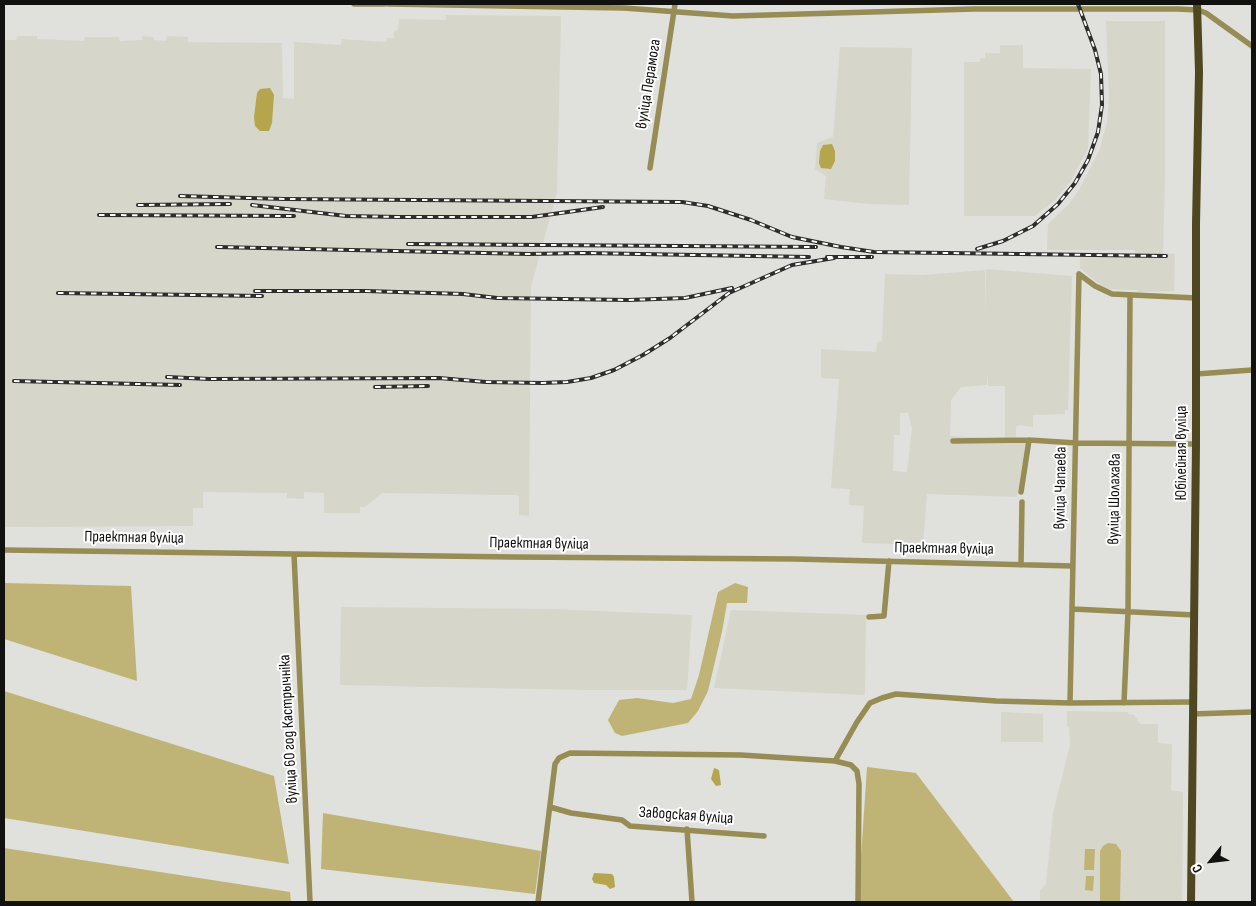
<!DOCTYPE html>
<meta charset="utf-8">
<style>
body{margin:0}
#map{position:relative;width:1256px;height:906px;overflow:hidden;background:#e0e0dd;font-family:"Sofia Sans Condensed",sans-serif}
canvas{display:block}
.frame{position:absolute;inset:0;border:5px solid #111110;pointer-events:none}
.north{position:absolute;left:1186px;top:836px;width:50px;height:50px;-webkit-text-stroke:4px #fff;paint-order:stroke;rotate:241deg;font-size:14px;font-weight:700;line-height:20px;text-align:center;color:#111110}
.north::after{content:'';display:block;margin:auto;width:18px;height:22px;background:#111110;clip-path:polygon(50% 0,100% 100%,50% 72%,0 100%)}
</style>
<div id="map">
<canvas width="1256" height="906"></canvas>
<div class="frame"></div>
<div class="north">С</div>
</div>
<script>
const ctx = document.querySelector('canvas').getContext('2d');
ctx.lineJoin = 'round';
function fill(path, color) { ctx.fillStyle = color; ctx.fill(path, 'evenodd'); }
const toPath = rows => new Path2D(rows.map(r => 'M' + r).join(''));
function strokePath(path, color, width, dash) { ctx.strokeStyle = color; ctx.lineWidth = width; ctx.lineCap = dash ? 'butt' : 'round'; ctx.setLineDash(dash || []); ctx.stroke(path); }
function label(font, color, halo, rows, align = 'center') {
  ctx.font = font + ' "Sofia Sans Condensed",sans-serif'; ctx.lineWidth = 4; ctx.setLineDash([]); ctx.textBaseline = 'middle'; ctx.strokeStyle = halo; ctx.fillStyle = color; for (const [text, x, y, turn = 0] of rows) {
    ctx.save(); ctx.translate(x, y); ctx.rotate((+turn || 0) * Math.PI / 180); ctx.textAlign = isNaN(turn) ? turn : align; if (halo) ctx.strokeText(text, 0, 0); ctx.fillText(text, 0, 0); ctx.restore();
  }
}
const built = toPath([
 [446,15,561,16,557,192,531,287,529,516,519,515,519,496,516,495,382,493,365,507,360,507,360,513,324,513,324,493,304,492,304,499,287,498,287,493,203,492,203,508,193,508,193,526,4,527,4,40,16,40,17,36,37,36,37,39,84,41,85,37,119,37,120,41,142,40,142,36,154,37,154,40,166,41,167,36,188,37,188,42,282,43,283,98,294,99,294,42,341,45,342,39,386,42,387,38,394,38,394,31,398,30,399,19,446,20],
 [1106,21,1165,21,1165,174,1163,253,1175,254,1174,291,1138,292,1137,290,1105,289,1080,268,1080,257,1136,258,1135,250,1047,250,1048,224,1069,204,1079,190,1100,149,1103,137,1107,123,1109,97],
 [1000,45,1023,45,1023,68,1091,69,1088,148,1071,181,1055,200,1035,216,964,216,964,62,980,62,980,58,985,58,985,53,1000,53],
 [840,47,912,48,909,205,869,204,824,199,826,176,815,169,817,143,833,137],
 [986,269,1072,276,1068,410,1065,410,1065,414,1033,415,1033,427,1023,426,1023,425,1016,426,1016,437,1005,437,1005,386,988,386,987,369,987,385,961,387,951,400,950,436,1026,440,1017,497,927,494,923,545,862,543,864,506,849,505,850,489,831,488,839,379,821,378,821,349,876,352,877,342,882,341,885,274,923,275,985,270,986,316],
 [900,413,908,413,912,428,907,472,893,471,894,438,894,435,900,435],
 [341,607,551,609,692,615,687,690,584,690,340,685],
 [731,610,866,615,865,695,714,688],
 [1067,711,1128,712,1128,714,1134,715,1140,724,1158,724,1158,743,1172,744,1171,790,1183,792,1182,902,1040,902,1040,890,1046,884,1053,813,1070,745,1069,727,1067,726],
 [1001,712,1043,714,1043,742,1001,742]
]);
const green = toPath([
 [4,583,131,586,137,681,4,639],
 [735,583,748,587,747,603,727,603,722,632,708,691,698,711,688,723,622,736,615,733,608,720,619,700,637,698,673,703,691,699,699,675,718,592],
 [4,691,274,776,289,864,4,818],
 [867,767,916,773,1014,902,858,902],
 [323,813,541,851,535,894,321,869],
 [1108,843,1116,844,1121,851,1120,902,1100,902,1100,851,1103,846],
 [4,848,290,892,291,902,4,902],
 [1085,849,1095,849,1094,870,1084,870],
 [1086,876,1094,876,1093,891,1085,890]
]);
const water = toPath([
 [270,88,274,95,272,123,269,131,260,131,255,126,254,117,257,93,260,89],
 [832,144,835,151,835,161,831,169,821,168,819,163,820,151,823,145],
 [714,768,719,770,721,785,716,786,711,779],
 [594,873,612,874,614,877,615,887,610,889,606,885,594,883,592,879]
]);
const minor = toPath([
 [354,4,385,4],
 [388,4,624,8,733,16,974,9,1178,9,1198,10,1206,13,1252,46],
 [650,168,675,4],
 [1079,274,1095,286,1112,294,1196,298],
 [1196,374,1252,370],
 [953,441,1029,440,1076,443,1196,444],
 [1021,492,1029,440],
 [4,550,512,557,795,559,1073,566],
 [294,554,310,902],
 [1021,565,1022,502],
 [1073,609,1194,615],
 [869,617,884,616,889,561],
 [1070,703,1079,274],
 [1124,703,1128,612,1130,295],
 [1192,714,1252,712],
 [835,761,857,722,870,703,882,698,896,694,996,701,1070,703,1192,702],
 [550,807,571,813,622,820,630,826,764,836],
 [687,829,692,902],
 [538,902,555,764,559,758,570,753,741,755,835,761,851,765,857,771,859,784,858,902]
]);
const major = toPath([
 [1191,902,1196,444,1196,224,1199,72,1197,4]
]);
const rail = toPath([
 [180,196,284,199,682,202,708,206,751,220,792,237,841,247,874,252,1166,256],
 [138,205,230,204],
 [252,205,346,216,399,217,532,217,603,207],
 [99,215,294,216],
 [408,244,816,247],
 [217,247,529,254,584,253,809,257],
 [977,249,1003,241,1033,226,1058,204,1075,183,1088,160,1098,132,1102,105,1101,74,1095,50,1078,4],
 [827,257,872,257],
 [255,291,366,291,463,294,497,298,629,300,685,298,732,288],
 [58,293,262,296],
 [167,377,209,379,439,378,486,382,542,383,567,382,591,378,614,370,643,355,670,338,729,293,792,265,834,258],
 [14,381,180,385],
 [375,387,428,386]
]);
const streetNames = [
 ["вуліца Перамога",649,84,-81],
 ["Юбілейная вуліца",1182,453,-90],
 ["вуліца Чапаева",1061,488,-89],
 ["вуліца Шолахава",1115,499,-89],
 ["Праектная вуліца",134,538,1],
 ["Праектная вуліца",539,544,1],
 ["Праектная вуліца",944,549,1],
 ["вуліца 60 год Кастрычніка",289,729,-93],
 ["Заводская вуліца",686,816,4]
];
fill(built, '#d7d6cb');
fill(green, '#bfb476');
fill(water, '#b5a54d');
strokePath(minor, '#968c54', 5.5);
strokePath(major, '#4e471f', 8);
strokePath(rail, '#2d2d2b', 4);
strokePath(rail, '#fff', 2, [5.5]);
label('16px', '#111110', '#fff', streetNames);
</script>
